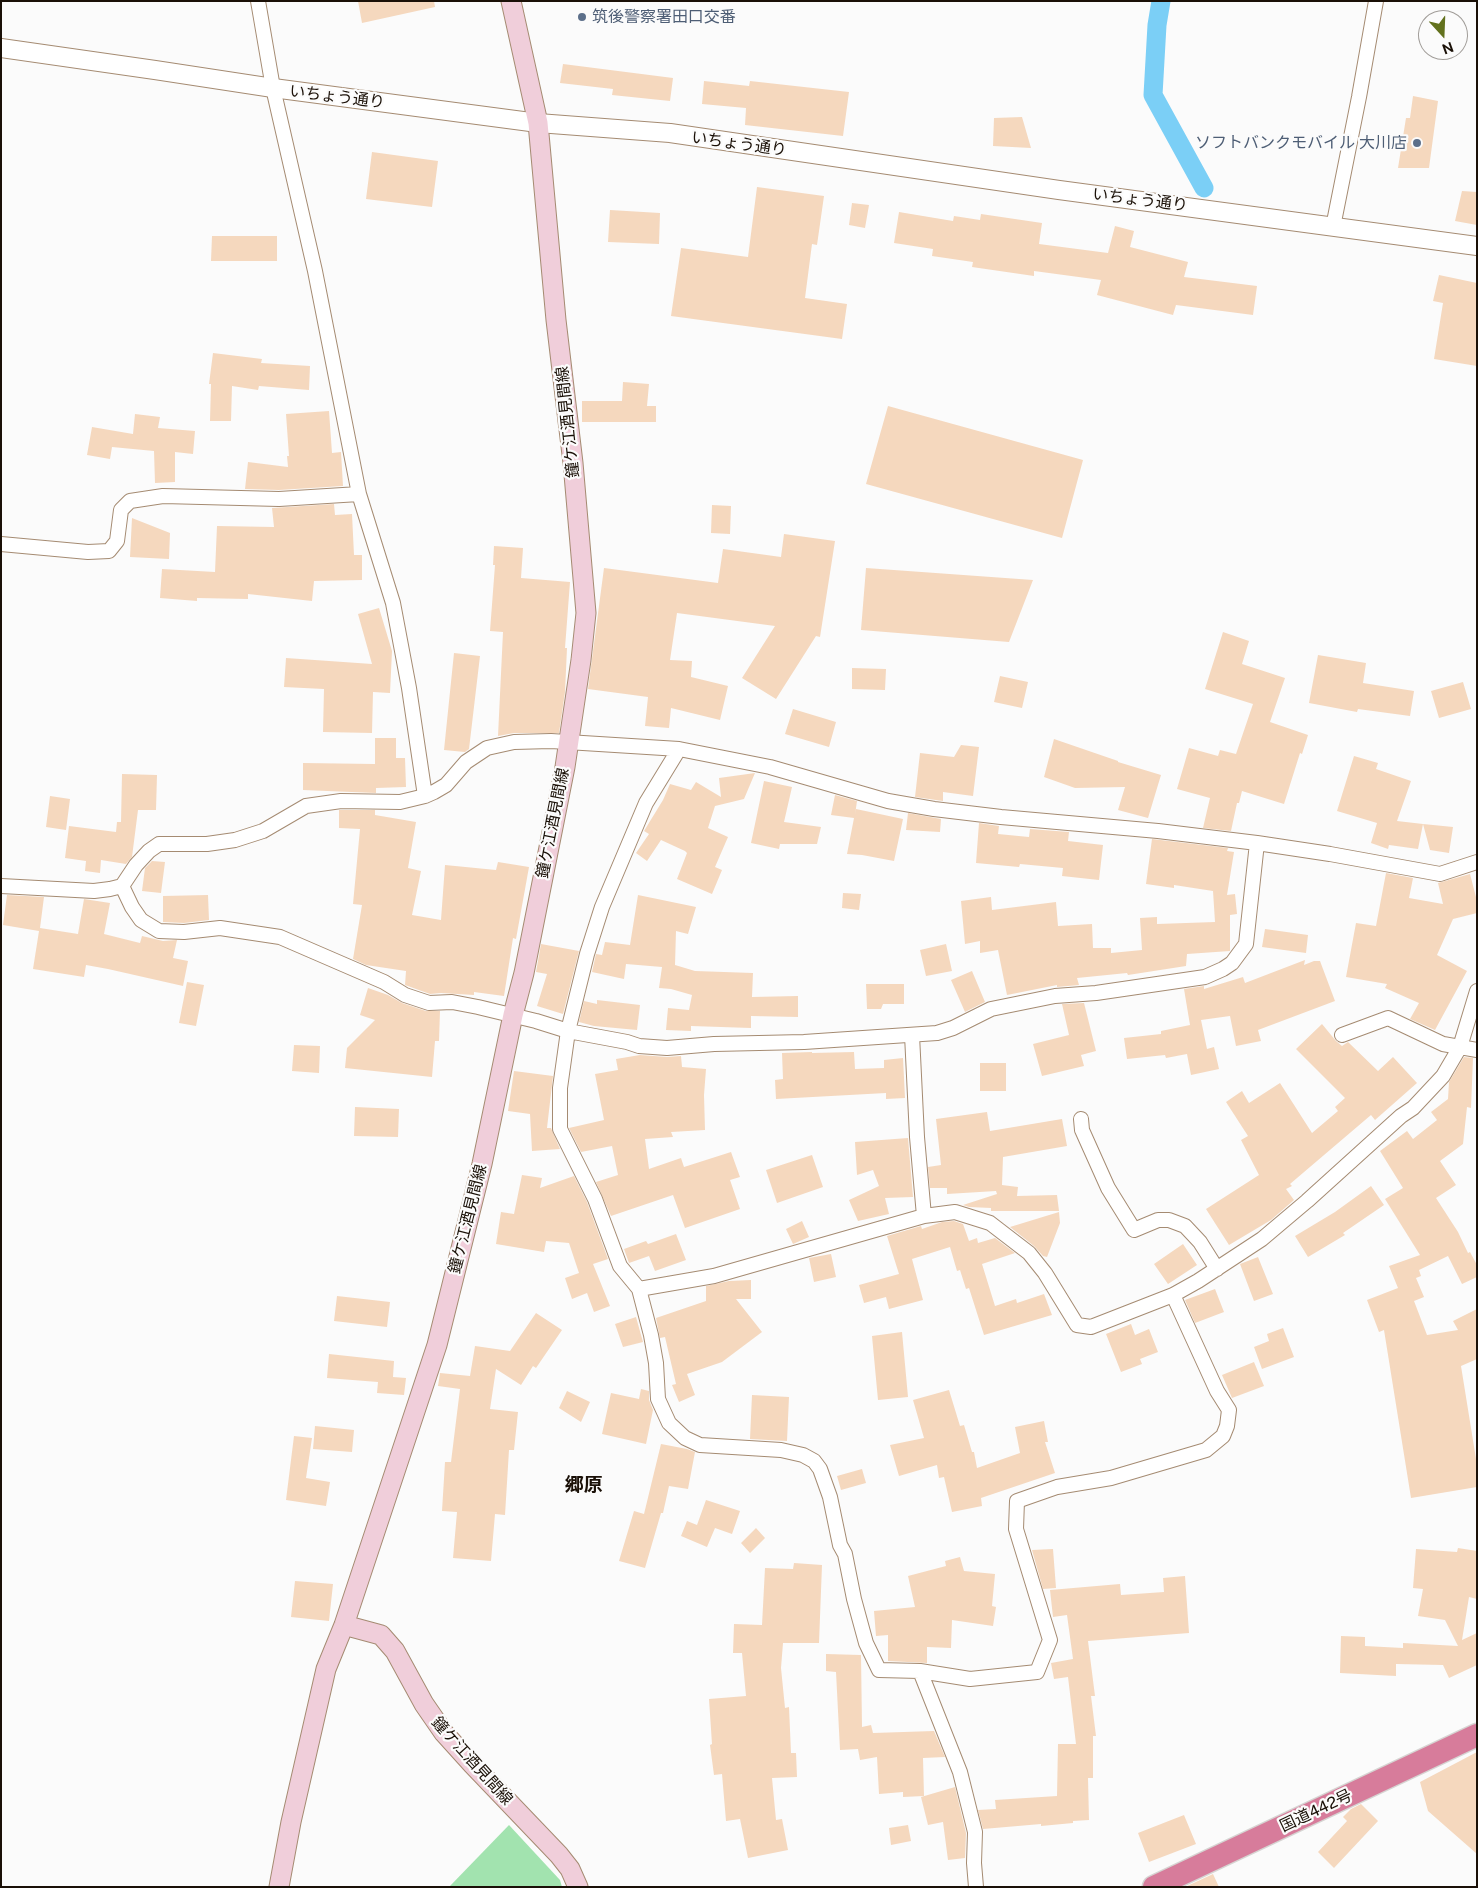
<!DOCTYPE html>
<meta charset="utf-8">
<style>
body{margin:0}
#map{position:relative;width:1478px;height:1888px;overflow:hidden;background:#fbfbfb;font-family:"Public Sans",sans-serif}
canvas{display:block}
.frame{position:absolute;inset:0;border:2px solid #1a1007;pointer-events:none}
.north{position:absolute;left:1418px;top:10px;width:50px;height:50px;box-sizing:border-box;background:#fbfbfb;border:1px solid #a19d99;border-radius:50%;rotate:160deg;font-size:14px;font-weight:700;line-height:20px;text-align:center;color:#1a1007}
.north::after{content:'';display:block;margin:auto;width:18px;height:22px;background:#62711d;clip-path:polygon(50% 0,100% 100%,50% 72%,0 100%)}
</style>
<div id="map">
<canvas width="1478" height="1888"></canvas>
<div class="frame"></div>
<div class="north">N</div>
</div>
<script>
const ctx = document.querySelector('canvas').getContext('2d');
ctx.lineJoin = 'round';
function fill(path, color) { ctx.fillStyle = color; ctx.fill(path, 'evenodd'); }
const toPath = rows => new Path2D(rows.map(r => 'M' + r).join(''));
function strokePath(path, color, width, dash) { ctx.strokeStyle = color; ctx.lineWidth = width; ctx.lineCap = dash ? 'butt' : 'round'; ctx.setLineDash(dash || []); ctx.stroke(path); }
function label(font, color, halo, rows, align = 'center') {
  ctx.font = font + ' "Public Sans","Noto Sans JP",sans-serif'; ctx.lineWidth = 4.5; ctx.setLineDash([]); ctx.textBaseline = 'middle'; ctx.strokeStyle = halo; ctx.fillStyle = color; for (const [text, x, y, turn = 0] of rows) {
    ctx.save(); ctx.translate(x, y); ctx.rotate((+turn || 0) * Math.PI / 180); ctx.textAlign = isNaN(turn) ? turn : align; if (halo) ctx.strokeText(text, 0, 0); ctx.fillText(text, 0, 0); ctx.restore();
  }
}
const green = toPath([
 [509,1825,560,1880,562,1887,449,1887]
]);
const canal = toPath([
 [1161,1,1157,25,1153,95,1204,188]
]);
const building = toPath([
 [358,1,434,1,435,7,362,23],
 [563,64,673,78,670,101,612,95,613,89,560,83],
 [704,81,749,86,750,81,849,92,843,136,745,125,746,108,702,104],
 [1413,96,1438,101,1429,168,1398,168,1406,118,1410,118],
 [1022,117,1031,148,993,146,994,118],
 [372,152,438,161,432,207,366,199],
 [757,187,824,196,817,245,812,244,805,298,847,304,842,339,671,316,681,248,748,257],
 [1462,191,1477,192,1477,225,1455,221],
 [852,203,869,205,865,228,849,225],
 [610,210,660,213,659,244,608,242],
 [899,212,953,221,954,216,980,220,981,214,1042,223,1039,244,1108,253,1115,226,1134,231,1130,247,1188,262,1184,277,1257,286,1253,315,1176,305,1173,315,1097,295,1101,280,1034,271,1034,276,972,267,973,262,932,256,933,249,894,243],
 [212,236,277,236,277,261,211,261],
 [1439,275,1477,283,1477,366,1434,359,1443,303,1433,301],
 [213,353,262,359,261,363,310,366,309,390,259,386,258,390,232,386,231,421,210,421,211,384,209,384],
 [623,382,649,384,647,406,656,406,656,422,582,422,582,401,622,401],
 [888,406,1083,460,1062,538,866,484],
 [329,411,332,453,341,452,343,486,279,490,245,489,248,462,288,467,287,456,289,456,286,414],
 [135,414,160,417,158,428,195,431,193,454,175,452,175,482,155,483,154,451,112,447,110,459,87,455,92,427,133,434],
 [334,504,335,515,352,514,354,555,362,555,362,580,314,581,312,601,248,594,248,599,197,598,197,601,160,598,162,569,215,572,217,526,274,527,272,508],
 [712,505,731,506,730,534,711,533],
 [132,518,170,533,169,559,130,557],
 [784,534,835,541,820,637,816,636,776,699,742,678,775,626,677,613,670,660,692,661,691,677,728,686,720,720,671,708,669,728,645,726,648,697,588,689,604,568,718,583,723,549,781,557],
 [494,546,523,548,521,578,570,582,565,648,567,648,565,692,559,733,514,733,498,736,503,632,490,631,495,565,493,565],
 [866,568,1033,580,1009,642,861,630],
 [379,608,392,651,390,693,373,692,372,733,323,732,324,689,284,687,286,658,372,664,358,614],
 [1223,632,1249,641,1242,664,1285,678,1270,722,1308,735,1302,754,1300,753,1284,804,1242,791,1239,803,1237,803,1231,831,1203,828,1210,798,1177,789,1189,748,1218,756,1220,750,1236,754,1253,704,1205,689],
 [454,653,480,656,469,749,465,752,444,750],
 [1318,655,1366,663,1363,683,1414,691,1410,716,1358,709,1357,712,1309,703],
 [852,668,886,669,885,690,852,689],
 [1000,676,1028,682,1022,708,994,702],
 [1463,682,1471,709,1439,718,1431,691],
 [793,709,836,722,829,747,785,734],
 [375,738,396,738,396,758,405,758,406,787,376,788,376,793,303,790,303,763,375,764],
 [1054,739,1118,761,1118,762,1161,775,1148,818,1118,810,1125,787,1075,788,1044,777],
 [961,745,979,747,973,796,943,792,943,801,915,797,920,753,954,757],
 [1354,756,1378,763,1376,769,1411,781,1397,821,1423,824,1418,849,1389,845,1388,849,1371,843,1377,823,1337,811],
 [755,773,744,799,715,806,708,828,728,837,715,867,722,870,712,894,677,879,687,853,685,851,661,840,647,861,636,853,649,834,644,831,663,800,670,784,691,790,696,782,721,797,719,778],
 [122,774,157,775,156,810,138,810,132,857,126,864,101,860,100,873,85,871,86,861,65,858,69,826,116,832,117,822,121,822],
 [764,781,792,787,784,822,821,827,817,844,780,844,779,849,751,843],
 [835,795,857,801,855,815,856,809,903,819,894,861,862,855,847,854,854,818,831,815],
 [50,796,70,799,66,830,46,827],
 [339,810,375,810,375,815,416,822,408,868,421,871,412,915,441,920,445,865,496,870,498,862,529,867,516,939,513,938,504,996,474,992,474,995,441,993,430,994,405,985,406,971,366,965,353,959,362,905,353,904,360,829,339,828],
 [908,813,941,819,940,832,906,830],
 [979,823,999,826,998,834,1029,837,1030,829,1069,832,1068,841,1103,845,1099,880,1062,876,1063,868,1020,864,1019,867,976,863],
 [1423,824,1453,827,1449,853,1430,850],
 [1152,839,1228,848,1227,851,1234,852,1227,895,1235,894,1237,914,1230,915,1230,951,1187,954,1186,966,1128,975,1127,973,1077,978,1079,985,1057,987,1057,985,1007,995,998,950,980,953,980,941,965,944,961,901,991,897,992,910,1056,902,1058,926,1092,924,1093,948,1111,948,1111,953,1142,950,1140,918,1157,917,1157,924,1215,922,1213,891,1174,885,1174,888,1146,884],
 [152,861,165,862,161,893,142,891,145,868],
 [1386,873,1413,878,1409,898,1443,904,1438,883,1470,874,1477,901,1477,913,1453,919,1437,955,1467,971,1435,1030,1410,1019,1419,1003,1385,988,1387,984,1346,977,1356,923,1376,926],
 [843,893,861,894,859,910,842,908],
 [7,895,44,897,40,928,78,934,84,899,110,903,104,934,140,943,142,936,163,941,177,940,173,958,188,961,183,986,108,969,86,965,84,977,33,969,39,931,3,925],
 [208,895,209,920,184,923,163,922,163,896],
 [638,895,696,907,688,934,676,931,675,965,695,971,753,973,752,997,798,996,798,1017,751,1016,751,1028,691,1026,691,1031,666,1030,668,1008,689,1010,692,995,671,989,659,988,662,967,626,964,624,979,592,972,596,954,602,955,605,942,630,945],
 [1265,929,1308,935,1306,953,1262,947],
 [541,944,579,951,563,1014,537,1006,547,974,536,972],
 [946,944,952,971,926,976,920,950],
 [1305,960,1304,965,1314,961,1320,961,1335,1001,1258,1030,1261,1041,1236,1046,1230,1016,1201,1020,1207,1049,1214,1047,1219,1069,1191,1075,1187,1054,1166,1058,1165,1055,1127,1059,1124,1038,1161,1034,1161,1031,1190,1025,1184,989,1204,986,1204,989,1243,977,1245,983],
 [972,971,985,1002,965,1012,951,980],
 [187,982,204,985,196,1026,179,1023],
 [866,984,904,984,904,1004,883,1004,881,1009,867,1009],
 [368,988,388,995,402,1003,426,1011,440,1011,439,1041,435,1041,432,1077,345,1068,347,1048,375,1020,360,1015],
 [597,1000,640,1005,637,1030,594,1026,579,1022,584,1001,597,1004],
 [1084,1003,1096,1051,1081,1055,1084,1066,1042,1076,1033,1044,1069,1035,1062,1004],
 [1322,1024,1336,1041,1342,1046,1348,1042,1378,1071,1393,1057,1417,1083,1375,1120,1371,1115,1290,1184,1292,1186,1286,1189,1294,1200,1271,1220,1229,1245,1206,1209,1259,1175,1241,1140,1248,1136,1226,1102,1242,1091,1249,1103,1280,1083,1312,1133,1338,1111,1335,1107,1345,1098,1296,1049],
 [294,1045,320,1046,319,1073,292,1071],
 [812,1052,812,1053,854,1052,855,1069,884,1068,884,1060,903,1058,905,1098,886,1099,886,1093,776,1099,775,1080,783,1079,782,1053],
 [640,1055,667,1057,681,1056,682,1067,706,1069,704,1095,705,1130,671,1132,673,1137,645,1139,649,1169,681,1158,684,1167,731,1152,740,1177,730,1180,740,1209,685,1228,673,1195,611,1216,596,1182,618,1175,612,1146,581,1152,569,1128,604,1120,595,1074,618,1070,616,1059],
 [1464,1057,1473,1058,1471,1108,1467,1107,1463,1144,1440,1161,1456,1185,1436,1198,1458,1232,1468,1253,1470,1252,1477,1265,1477,1277,1462,1284,1448,1256,1419,1270,1421,1276,1416,1278,1424,1297,1414,1301,1427,1335,1458,1330,1453,1321,1477,1309,1477,1359,1461,1366,1476,1459,1477,1487,1411,1498,1384,1330,1379,1332,1367,1300,1398,1288,1389,1266,1420,1255,1385,1199,1403,1188,1380,1151,1407,1131,1413,1139,1437,1120,1431,1112,1448,1099,1449,1082],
 [980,1063,1006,1063,1006,1091,980,1091],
 [514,1071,553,1076,547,1128,551,1128,560,1149,532,1151,530,1114,508,1111],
 [355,1107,399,1109,398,1137,354,1136],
 [987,1112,990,1131,1062,1119,1067,1146,1003,1157,1002,1185,1018,1187,1017,1196,1057,1195,1059,1211,991,1211,991,1208,969,1207,963,1205,997,1194,996,1191,947,1194,947,1188,930,1188,928,1167,941,1165,936,1119],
 [908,1138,913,1197,885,1198,889,1214,858,1221,849,1200,879,1186,873,1170,857,1175,855,1142],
 [812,1155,823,1187,777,1203,766,1170],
 [522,1175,542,1178,540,1188,574,1176,587,1202,608,1259,593,1264,610,1306,594,1312,587,1293,572,1299,565,1278,579,1273,569,1243,546,1241,544,1252,496,1244,501,1212,514,1214],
 [1371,1186,1384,1205,1343,1233,1345,1235,1308,1257,1295,1236,1335,1212],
 [1059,1212,1060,1223,1047,1257,1043,1256,1034,1246,1010,1227],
 [802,1221,809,1237,793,1244,786,1229],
 [954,1221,963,1224,969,1241,977,1238,978,1243,995,1238,1015,1253,982,1264,995,1306,1016,1299,1017,1303,1044,1294,1052,1315,984,1335,969,1288,966,1289,960,1270,957,1271,950,1247,912,1259,923,1300,889,1309,886,1297,864,1303,859,1285,899,1274,887,1236,921,1226,922,1229,942,1222],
 [676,1234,686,1260,655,1271,649,1256,629,1263,624,1249,646,1241,648,1244],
 [1183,1244,1197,1265,1168,1284,1154,1264],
 [831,1254,836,1277,814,1282,809,1258],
 [1258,1257,1273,1294,1254,1301,1240,1264],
 [751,1280,751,1299,736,1299,762,1332,722,1362,687,1374,695,1395,679,1402,672,1385,676,1384,665,1337,660,1338,656,1318,706,1301,706,1286,729,1281],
 [1215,1289,1224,1312,1195,1323,1185,1300],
 [337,1296,390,1302,387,1327,334,1321],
 [536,1313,562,1330,536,1368,533,1366,521,1385,496,1369,490,1409,518,1412,514,1450,509,1450,505,1515,495,1514,491,1561,453,1558,457,1512,442,1511,445,1462,451,1462,460,1389,438,1386,440,1373,470,1376,475,1346,510,1351],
 [636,1317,643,1342,623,1347,615,1324],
 [1131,1324,1135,1335,1149,1329,1158,1352,1140,1359,1142,1364,1121,1372,1106,1334],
 [1283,1328,1294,1357,1262,1369,1254,1347,1269,1341,1267,1334],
 [902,1332,908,1397,878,1400,872,1336],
 [329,1354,394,1361,393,1377,406,1378,404,1395,377,1393,378,1382,327,1378],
 [1254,1362,1264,1386,1232,1398,1222,1375],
 [641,1389,649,1391,649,1400,653,1410,646,1444,602,1434,611,1393,639,1399],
 [949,1390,960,1426,964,1425,972,1452,974,1452,977,1468,1020,1453,1015,1427,1044,1421,1048,1442,1045,1442,1055,1473,981,1498,982,1506,952,1512,944,1477,939,1478,937,1465,899,1476,890,1445,924,1438,913,1400],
 [567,1391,590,1402,581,1422,559,1408],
 [752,1395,789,1397,787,1441,750,1439],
 [315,1426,354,1430,352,1452,313,1449],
 [294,1436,312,1438,306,1478,330,1482,326,1506,286,1500],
 [661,1444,687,1449,695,1452,688,1489,669,1486,663,1513,661,1513,645,1568,619,1561,634,1511,644,1514],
 [862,1469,866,1483,841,1490,837,1476],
 [706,1500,740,1511,732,1534,715,1528,707,1547,681,1536,687,1521,697,1525],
 [756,1528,765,1538,750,1553,741,1543],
 [1458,1548,1477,1551,1477,1599,1469,1597,1462,1640,1477,1633,1477,1665,1449,1678,1443,1665,1396,1664,1396,1676,1340,1673,1341,1636,1365,1637,1365,1646,1403,1648,1403,1643,1458,1646,1445,1620,1418,1616,1423,1589,1413,1588,1416,1549,1457,1552],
 [1053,1549,1056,1588,1043,1589,1032,1550],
 [960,1557,964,1571,995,1574,992,1606,996,1607,993,1626,952,1620,951,1648,927,1647,927,1663,888,1661,888,1635,876,1636,874,1611,915,1607,908,1576,946,1566,945,1561],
 [794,1563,822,1565,819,1643,783,1643,781,1668,785,1708,789,1707,791,1753,796,1753,797,1777,772,1778,776,1820,782,1819,788,1850,748,1858,740,1819,726,1821,722,1774,714,1775,710,1745,712,1744,709,1699,746,1696,742,1653,733,1653,734,1624,762,1625,765,1568,793,1569],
 [1185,1576,1189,1633,1088,1641,1095,1696,1091,1696,1096,1736,1093,1736,1093,1778,1088,1778,1089,1820,1073,1821,1073,1823,1041,1826,1041,1824,983,1829,978,1810,996,1809,995,1800,1057,1796,1058,1744,1076,1744,1068,1677,1054,1679,1051,1663,1073,1659,1067,1615,1053,1617,1050,1590,1120,1584,1121,1595,1164,1592,1163,1578],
 [295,1581,333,1584,329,1621,291,1617],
 [826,1654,861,1655,862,1727,871,1725,873,1733,934,1731,945,1757,923,1758,924,1796,903,1797,903,1792,879,1794,877,1757,860,1760,858,1749,840,1750,836,1672,826,1671],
 [1477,1752,1477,1854,1428,1811,1420,1782],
 [955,1787,966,1833,965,1858,948,1860,943,1822,928,1825,921,1797],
 [1361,1804,1378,1821,1334,1868,1318,1852,1347,1821,1343,1817,1351,1809],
 [1184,1815,1196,1844,1149,1862,1138,1833],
 [908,1825,911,1841,891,1845,889,1828],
 [1213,1874,1219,1887,1185,1887]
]);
const minor = toPath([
 [258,1,273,88,315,271,359,494,393,603,409,688,425,796],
 [1333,227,1359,97,1376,1],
 [1,544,88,552,109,551,117,541,121,510,130,501,163,496,279,499,359,494],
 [679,749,646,803,602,907,587,954,568,1031,560,1088,560,1129,595,1199,620,1266,639,1289,651,1335,656,1363,658,1399,669,1423,685,1438,700,1445,781,1450,803,1455,814,1461,820,1469,830,1497,840,1545,845,1554,854,1599,866,1643,879,1670,920,1671,970,1679,1037,1672,1050,1640,1016,1529,1017,1501,1057,1487,1111,1478,1206,1450,1223,1436,1227,1426,1229,1410,1217,1391,1173,1295],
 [1,886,94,891,110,889,122,886,136,865,149,851,159,844,207,844,235,840,263,831,306,806,341,801,400,802,425,796,434,792,446,785,466,762,487,748,514,742,551,741,679,749,770,767,888,801,934,809,1001,817,1158,831,1257,843,1330,854,1440,874,1477,862],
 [122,886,132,907,141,920,159,931,184,932,220,928,280,937,384,982,405,995,429,1003,452,1002,478,1007,536,1021,568,1031,627,1042,639,1046,667,1048,714,1044,804,1042,937,1033,953,1028,991,1009,1055,996,1096,993,1205,977,1223,969,1232,963,1246,944,1257,843],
 [912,1035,917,1137,924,1216],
 [1342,1035,1388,1018,1443,1044,1477,1050],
 [1081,1119,1082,1130,1108,1188,1134,1230,1158,1220,1169,1220,1185,1226,1200,1242,1217,1269],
 [639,1289,714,1276,924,1216,955,1212,990,1223,1029,1253,1045,1273,1077,1325,1091,1327,1173,1295,1198,1281,1262,1239,1307,1201,1401,1116,1413,1108,1443,1076,1460,1047,1477,991],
 [920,1671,960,1772,975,1832,974,1863,976,1887]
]);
const tertiary = toPath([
 [1,48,155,70,273,88,538,123,670,133,1059,190,1477,246]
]);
const secondary = toPath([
 [344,1625,381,1635,395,1651,424,1704,444,1733,472,1764,559,1855,570,1869,578,1887],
 [279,1887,291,1822,326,1669,344,1625,437,1345,482,1164,513,1015,524,973,565,767,581,660,586,613,573,463,556,320,538,123,511,1]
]);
const trunk = toPath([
 [1154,1887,1477,1735]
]);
const markers = [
 [582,17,5,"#5c6f8a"],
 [1417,143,5,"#5c6f8a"]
];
const serviceNames = [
 ["筑後警察署田口交番",592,17],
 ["ソフトバンクモバイル 大川店",1407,143,"right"]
];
const streetNames = [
 ["いちょう通り",337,97,7],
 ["いちょう通り",739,144,8],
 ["いちょう通り",1140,200,7],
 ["鐘ケ江酒見間線",568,422,-96],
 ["鐘ケ江酒見間線",553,823,-79],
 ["鐘ケ江酒見間線",468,1219,-76],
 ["鐘ケ江酒見間線",472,1761,48],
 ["国道442号",1316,1811,-25]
];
const quarterNames = [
 ["郷原",584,1485]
];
fill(green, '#a2e3af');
strokePath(canal, '#7bcff6', 19);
fill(building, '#f5d8be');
strokePath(minor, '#a58b72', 16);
strokePath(tertiary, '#a58b72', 20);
strokePath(secondary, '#a58b72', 21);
strokePath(trunk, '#d6d4d2', 25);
strokePath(minor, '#fff', 14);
strokePath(tertiary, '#fff', 18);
strokePath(secondary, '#f0ceda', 19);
strokePath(trunk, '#d77c9b', 22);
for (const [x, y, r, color] of markers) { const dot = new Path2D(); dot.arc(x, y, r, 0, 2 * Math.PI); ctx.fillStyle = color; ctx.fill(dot); strokePath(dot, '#fbfbfb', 2); }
label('16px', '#4e5e75', '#fbfbfb', serviceNames, 'left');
label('16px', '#1a1007', '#fbfbfb', streetNames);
label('bold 19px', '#1a1007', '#fbfbfb', quarterNames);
</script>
